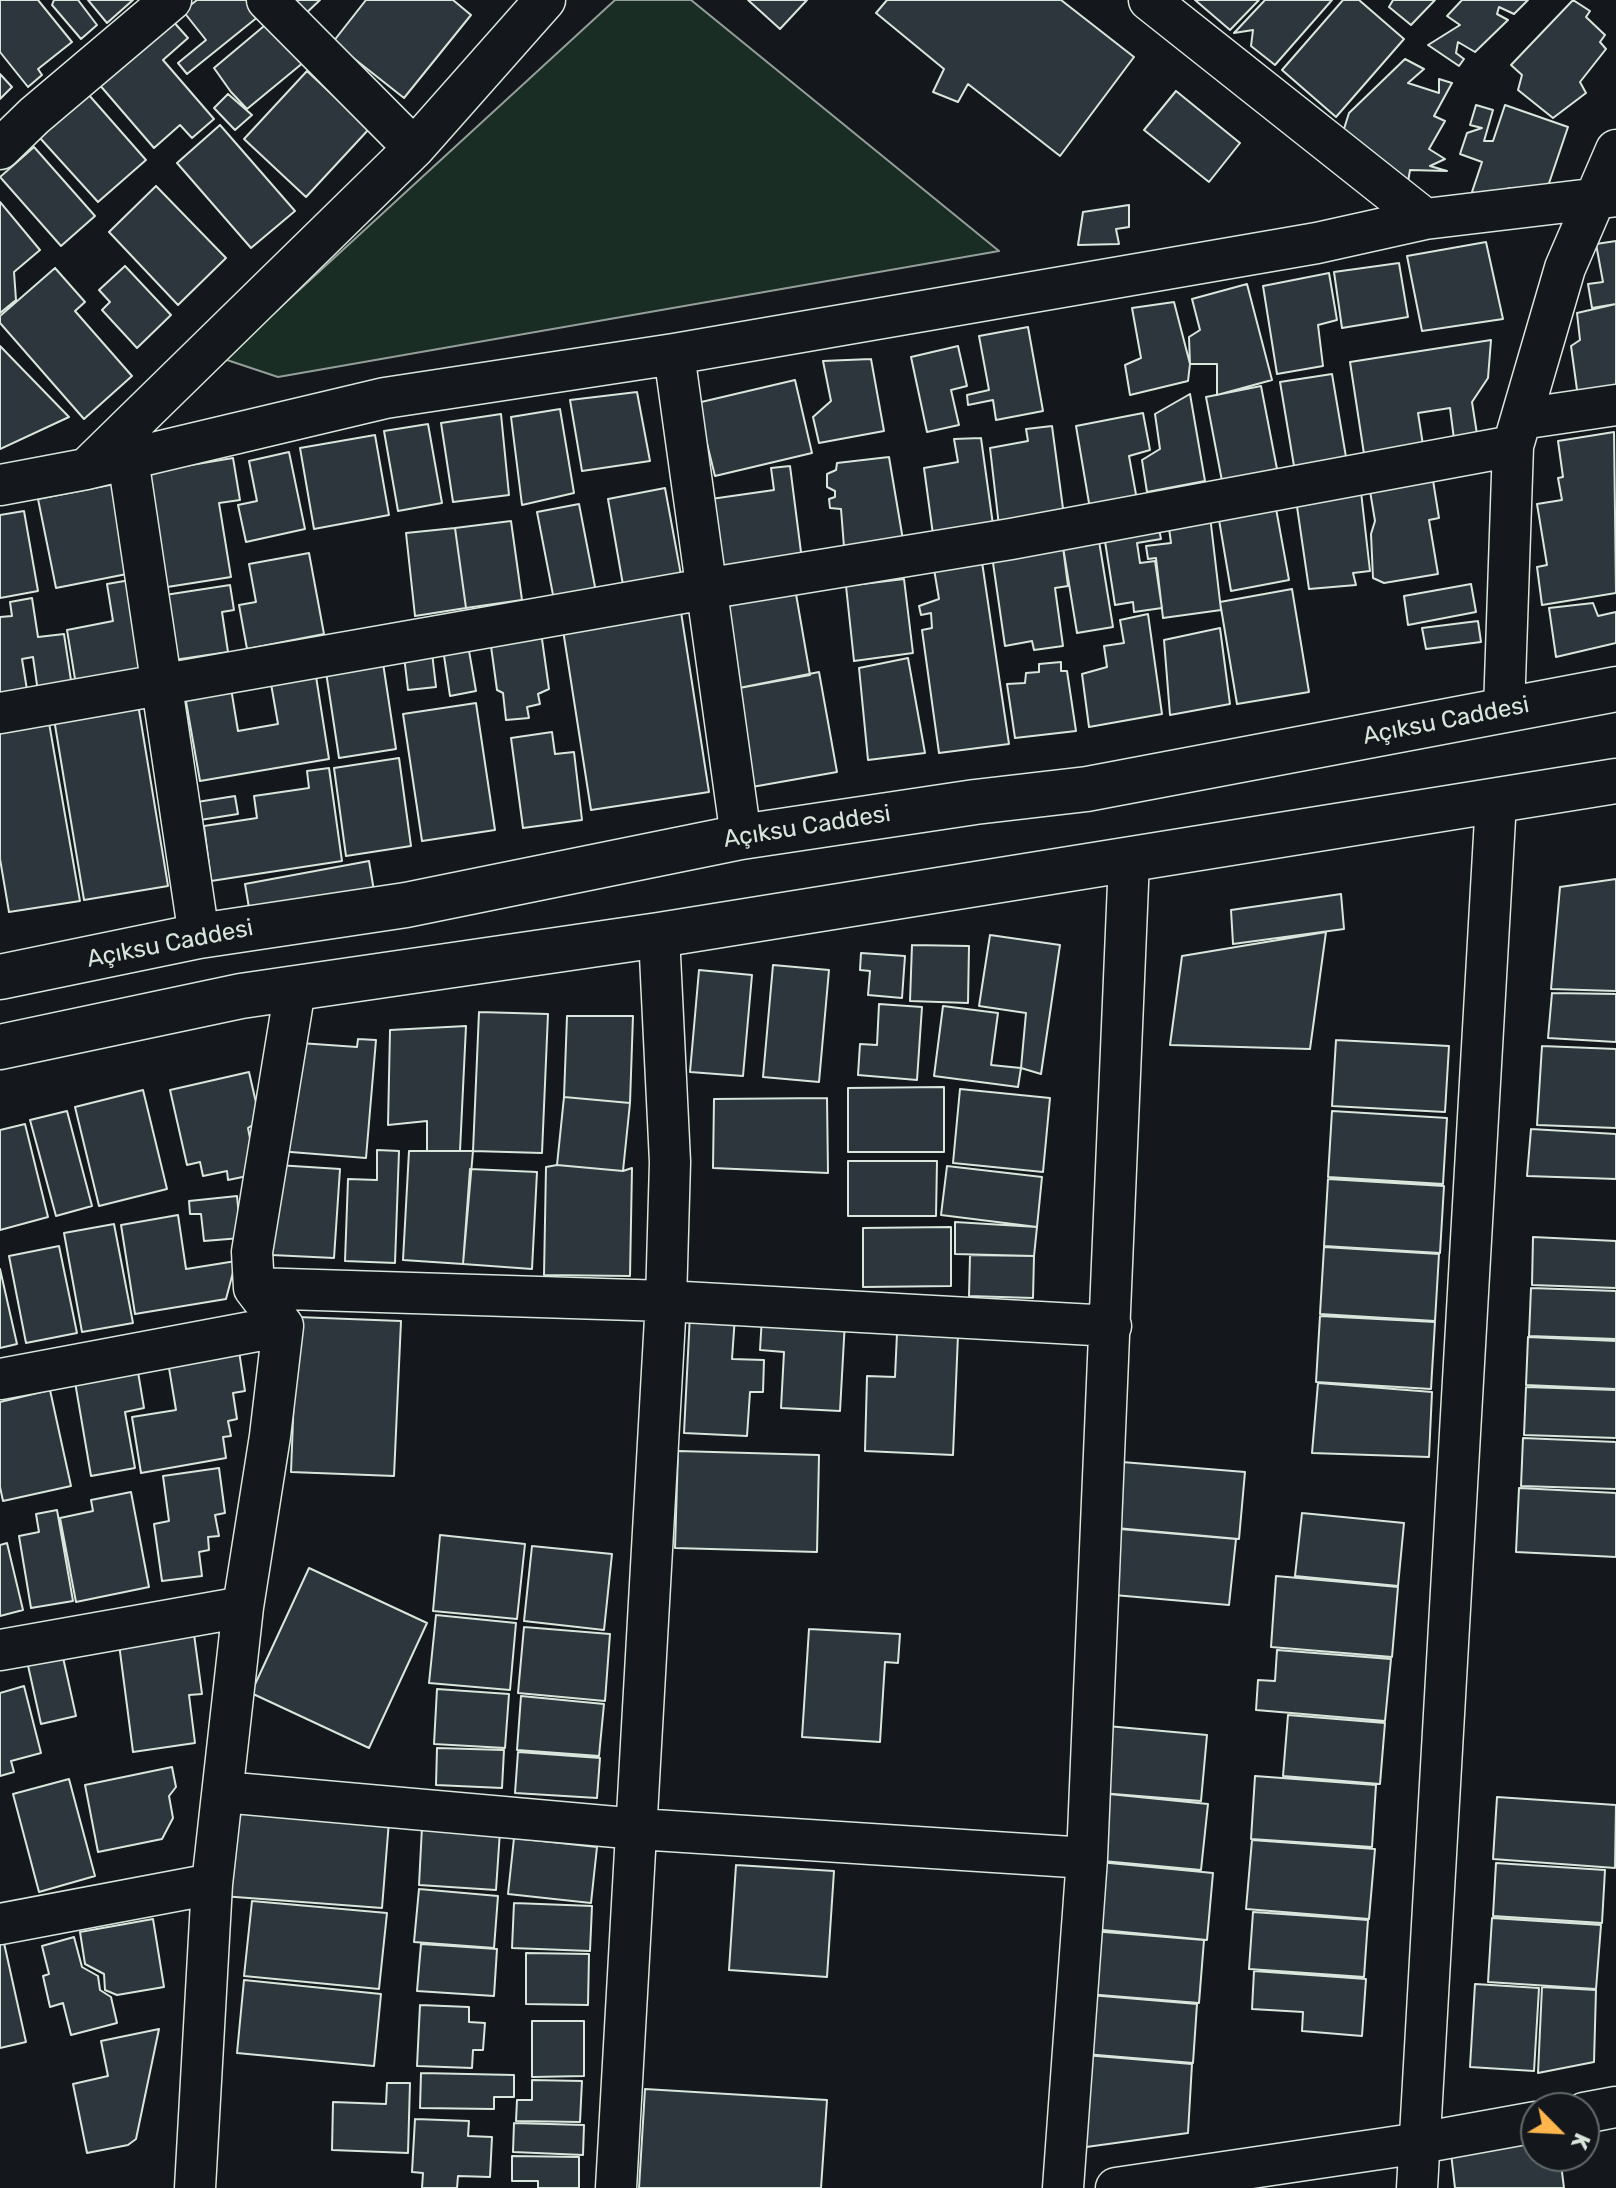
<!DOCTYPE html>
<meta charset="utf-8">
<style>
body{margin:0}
#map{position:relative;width:1616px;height:2188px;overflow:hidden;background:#14181c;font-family:Rubik,sans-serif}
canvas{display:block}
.north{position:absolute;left:1520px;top:2092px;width:80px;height:80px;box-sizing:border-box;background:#14181c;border:2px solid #626a69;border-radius:50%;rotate:114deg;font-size:22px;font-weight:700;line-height:32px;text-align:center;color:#d8e6dc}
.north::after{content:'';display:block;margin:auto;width:28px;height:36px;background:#ffb74d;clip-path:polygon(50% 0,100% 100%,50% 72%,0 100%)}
</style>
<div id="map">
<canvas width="1616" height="2188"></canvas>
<div class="north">K</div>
</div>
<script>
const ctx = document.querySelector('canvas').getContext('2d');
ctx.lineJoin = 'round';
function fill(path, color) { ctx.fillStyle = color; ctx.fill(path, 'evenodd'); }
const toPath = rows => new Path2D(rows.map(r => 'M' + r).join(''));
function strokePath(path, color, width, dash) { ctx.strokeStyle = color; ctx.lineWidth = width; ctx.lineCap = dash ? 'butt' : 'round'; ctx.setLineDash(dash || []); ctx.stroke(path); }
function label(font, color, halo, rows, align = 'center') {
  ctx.font = font + ' Rubik,sans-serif'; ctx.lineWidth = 6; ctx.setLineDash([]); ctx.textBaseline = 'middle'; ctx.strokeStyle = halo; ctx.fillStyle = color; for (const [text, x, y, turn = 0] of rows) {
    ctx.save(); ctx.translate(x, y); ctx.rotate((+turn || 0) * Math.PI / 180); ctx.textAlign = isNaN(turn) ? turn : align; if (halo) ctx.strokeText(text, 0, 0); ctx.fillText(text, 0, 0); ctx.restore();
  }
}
const green = toPath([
 [615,0,691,0,999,251,278,377,224,359,615,0]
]);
const building = toPath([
 [0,0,38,0,72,42,38,69,42,75,28,87,0,52,0,0],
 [54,0,78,0,97,25,81,39,52,5,54,0],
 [88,0,133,0,107,23,88,0],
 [197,0,246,0,259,16,187,74,178,63,206,40,183,11,197,0],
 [286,0,320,0,302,17,286,0],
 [366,0,453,0,471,15,404,98,333,42,366,0],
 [748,0,807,0,780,29,748,0],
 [887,0,1061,0,1134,57,1060,156,968,84,958,102,933,92,944,69,876,13,887,0],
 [1195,0,1259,0,1230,30,1195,0],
 [1265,0,1332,0,1275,65,1251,46,1253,30,1234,33,1265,0],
 [1343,0,1359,0,1404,39,1336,117,1282,70,1343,0],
 [1393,0,1435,0,1411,25,1389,7,1393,0],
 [1462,0,1528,0,1514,14,1499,7,1497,14,1508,20,1475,52,1458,42,1456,53,1464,59,1459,66,1428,45,1460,25,1447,16,1462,0],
 [1573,0,1590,11,1586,17,1605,35,1600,42,1606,49,1580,82,1586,93,1553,118,1518,90,1522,75,1511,65,1573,0],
 [171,19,188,38,163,60,214,119,192,138,180,125,154,148,98,83,171,19],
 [270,21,304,62,247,109,231,92,214,68,270,21],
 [1405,59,1424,69,1408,83,1439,93,1439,79,1452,83,1434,116,1445,121,1429,149,1445,159,1430,166,1447,171,1410,170,1408,182,1338,148,1349,113,1405,59],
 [307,71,369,129,306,197,244,139,307,71],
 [0,74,12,87,0,99,0,74],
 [1176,91,1240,143,1209,182,1144,130,1176,91],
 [88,94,146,160,98,202,40,138,88,94],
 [228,94,252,115,235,130,214,108,228,94],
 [1476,105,1493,110,1484,141,1493,141,1505,105,1568,127,1543,201,1509,188,1504,203,1472,192,1482,162,1460,154,1467,133,1482,128,1470,125,1476,105],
 [220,125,295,211,251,248,177,163,220,125],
 [34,147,95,216,61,246,0,177,34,147],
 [156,186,226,258,178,305,109,232,156,186],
 [0,202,40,250,14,272,16,300,0,313,0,202],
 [1129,205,1129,227,1116,229,1119,244,1078,245,1083,212,1129,205],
 [1616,241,1616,304,1592,308,1588,284,1603,282,1596,244,1616,241],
 [1486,242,1503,319,1422,331,1407,256,1486,242],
 [1399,263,1408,317,1342,328,1334,272,1399,263],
 [125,266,171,315,137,348,102,310,110,302,99,290,125,266],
 [55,268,85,302,75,311,132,376,84,419,0,323,0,316,55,268],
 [1329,273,1337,320,1318,325,1323,366,1277,374,1263,286,1329,273],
 [1247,284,1272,380,1217,395,1217,364,1190,364,1189,337,1200,330,1192,299,1247,284],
 [1174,302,1190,364,1188,381,1130,395,1125,365,1141,358,1132,308,1174,302],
 [1616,304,1616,391,1578,397,1571,346,1580,340,1577,313,1616,304],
 [1028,327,1043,411,996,420,993,400,968,405,967,395,989,390,979,336,1028,327],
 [1491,340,1488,378,1472,402,1479,447,1455,447,1450,408,1418,413,1425,458,1366,467,1350,362,1491,340],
 [0,346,69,417,0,449,0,346],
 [958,346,967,386,951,390,959,425,927,432,911,357,958,346],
 [871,359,884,431,819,443,813,417,831,401,823,361,871,359],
 [1332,374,1347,463,1295,472,1280,382,1332,374],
 [795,380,812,453,715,476,697,403,795,380],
 [1261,386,1277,469,1222,481,1206,397,1261,386],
 [637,392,650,461,582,471,570,400,637,392],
 [1190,394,1205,481,1147,492,1142,460,1160,449,1155,414,1190,394],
 [560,409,574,493,522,505,511,417,560,409],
 [1143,413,1150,450,1129,456,1137,500,1090,509,1076,426,1143,413],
 [501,414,509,495,453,502,441,423,501,414],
 [428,424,442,503,398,511,384,431,428,424],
 [1052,426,1064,516,999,526,990,448,1028,441,1026,429,1052,426],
 [1614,432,1616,593,1542,605,1537,567,1547,565,1537,504,1562,500,1558,478,1563,477,1558,441,1614,432],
 [375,435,389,515,314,529,300,448,375,435],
 [981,438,994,532,934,542,924,468,958,462,954,439,981,438],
 [289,452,305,529,246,542,238,505,257,501,249,461,289,452],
 [889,457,903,540,844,547,841,509,830,508,829,499,835,497,835,491,827,487,827,474,836,470,837,463,889,457],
 [233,458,240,500,219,503,231,577,161,588,143,473,233,458],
 [790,466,802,560,724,570,704,500,774,490,771,468,790,466],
 [1432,474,1439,518,1429,520,1438,574,1384,583,1373,578,1371,534,1375,521,1369,485,1432,474],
 [120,483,137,572,56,588,38,499,120,483],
 [1360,483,1370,571,1353,573,1356,585,1309,589,1295,493,1360,483],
 [665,488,681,575,623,585,608,499,665,488],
 [1275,503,1289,580,1231,591,1218,514,1275,503],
 [579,504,596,592,554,600,537,512,579,504],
 [24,511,38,591,0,598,0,515,24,511],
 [1210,516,1221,610,1163,618,1156,558,1148,559,1146,546,1171,543,1168,521,1210,516],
 [1157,519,1161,539,1137,543,1140,563,1155,561,1162,608,1134,612,1133,602,1115,605,1104,535,1157,519],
 [511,521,522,600,466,608,455,528,511,521],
 [455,528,466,608,415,616,406,533,455,528],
 [1099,541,1113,627,1077,633,1063,547,1099,541],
 [1063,547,1068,586,1055,588,1063,646,1034,650,1032,641,1005,646,992,556,1063,547],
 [309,553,324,634,247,649,239,605,256,602,249,564,309,553],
 [982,562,1009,744,939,753,922,630,932,628,931,613,921,615,919,606,939,599,934,569,982,562],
 [136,579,153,671,76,685,67,630,113,621,107,584,136,579],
 [904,579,913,653,854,661,846,586,904,579],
 [1471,584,1476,612,1408,625,1404,596,1471,584],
 [230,585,234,610,222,612,228,652,174,660,165,595,230,585],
 [1292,589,1309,692,1237,704,1220,602,1292,589],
 [796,594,810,675,734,689,719,607,796,594],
 [32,598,38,637,64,634,72,687,38,692,33,657,22,659,28,696,0,700,0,617,12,616,10,602,32,598],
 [1593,603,1598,616,1616,612,1616,643,1556,657,1549,608,1593,603],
 [681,612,709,792,591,810,563,630,681,612],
 [1148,614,1162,714,1089,727,1082,674,1107,667,1104,646,1124,643,1120,620,1148,614],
 [1478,621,1481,642,1426,649,1422,628,1478,621],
 [1220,628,1230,704,1170,715,1164,640,1220,628],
 [541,632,549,689,538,694,540,704,527,707,529,718,506,720,503,693,497,690,490,639,541,632],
 [468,645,476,691,450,696,443,649,468,645],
 [432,653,436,687,408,690,404,656,432,653],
 [908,658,925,753,868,760,859,668,908,658],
 [1061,662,1061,671,1067,671,1076,731,1015,738,1007,684,1025,683,1026,673,1039,672,1039,664,1061,662],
 [383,663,396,749,339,758,326,672,383,663],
 [315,670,329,759,200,781,184,690,230,682,238,731,278,724,270,678,315,670],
 [819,672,837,772,752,787,734,689,819,672],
 [476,703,495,830,422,841,403,714,476,703],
 [138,704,168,886,84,900,54,719,138,704],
 [48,717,80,901,9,912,0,859,0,725,48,717],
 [552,732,555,754,574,752,582,820,523,828,511,738,552,732],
 [399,758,411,846,346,856,334,768,399,758],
 [329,768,342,861,211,881,204,826,257,818,254,796,309,788,307,771,329,768],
 [235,796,238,814,200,820,197,802,235,796],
 [369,861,374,891,250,914,245,884,369,861],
 [1616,879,1616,991,1551,989,1560,887,1616,879],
 [1341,894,1344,929,1233,944,1231,910,1341,894],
 [1326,932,1310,1049,1170,1045,1182,956,1326,932],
 [990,935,1060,945,1041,1074,1021,1068,1026,1013,979,1006,990,935],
 [912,945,969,946,968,1003,910,1001,912,945],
 [861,953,905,956,902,998,868,995,870,971,860,970,861,953],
 [773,965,829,970,819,1082,763,1077,773,965],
 [699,970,752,975,743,1076,690,1072,699,970],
 [1552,993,1616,994,1616,1042,1548,1038,1552,993],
 [879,1004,922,1007,917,1080,858,1075,860,1044,877,1045,879,1004],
 [943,1006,998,1013,991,1065,1021,1068,1018,1087,934,1076,943,1006],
 [479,1012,548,1014,542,1153,473,1151,479,1012],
 [567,1016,633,1016,630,1103,564,1097,567,1016],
 [466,1026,460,1151,427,1151,427,1121,388,1125,390,1030,466,1026],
 [358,1039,376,1040,366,1158,278,1151,286,1042,357,1047,358,1039],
 [1336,1040,1449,1046,1445,1112,1332,1106,1336,1040],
 [1542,1046,1616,1049,1616,1128,1537,1125,1542,1046],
 [249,1072,260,1120,248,1128,257,1174,228,1180,227,1171,203,1176,200,1162,187,1165,170,1090,249,1072],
 [944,1087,944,1152,848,1152,848,1088,944,1087],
 [960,1089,1050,1098,1043,1172,953,1163,960,1089],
 [143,1090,167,1189,99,1206,75,1107,143,1090],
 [564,1097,630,1103,623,1171,557,1165,564,1097],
 [827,1098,828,1173,713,1168,714,1099,827,1098],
 [67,1111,92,1206,56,1216,30,1120,67,1111],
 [1332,1111,1447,1118,1443,1184,1328,1177,1332,1111],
 [25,1124,48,1217,0,1230,0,1130,25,1124],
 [1531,1129,1616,1134,1616,1179,1527,1176,1531,1129],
 [377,1150,399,1151,395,1263,345,1261,348,1179,377,1180,377,1150],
 [409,1151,473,1151,463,1264,403,1260,409,1151],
 [848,1161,937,1161,936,1216,848,1216,848,1161],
 [277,1165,340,1169,334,1258,272,1255,277,1165],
 [557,1165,623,1171,632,1168,630,1276,544,1275,546,1167,557,1165],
 [947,1166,1042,1177,1037,1227,941,1215,947,1166],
 [470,1169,537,1172,532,1269,463,1264,470,1169],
 [1328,1179,1444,1186,1440,1253,1324,1246,1328,1179],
 [237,1196,241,1238,204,1241,201,1214,190,1214,189,1201,237,1196],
 [178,1215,186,1269,236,1261,226,1299,135,1314,121,1225,178,1215],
 [955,1222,1037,1227,1034,1256,955,1254,955,1222],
 [114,1224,133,1323,82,1332,64,1233,114,1224],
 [951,1227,951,1286,863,1287,863,1228,951,1227],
 [1533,1237,1616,1241,1616,1288,1532,1285,1533,1237],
 [59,1246,77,1333,26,1343,9,1256,59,1246],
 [1324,1247,1439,1254,1435,1321,1320,1314,1324,1247],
 [970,1255,1034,1256,1033,1298,969,1296,970,1255],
 [0,1269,17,1344,0,1348,0,1269],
 [1531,1288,1616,1291,1616,1339,1529,1336,1531,1288],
 [690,1314,735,1316,732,1359,764,1360,763,1392,750,1392,747,1436,684,1433,690,1314],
 [1320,1316,1435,1322,1431,1389,1316,1382,1320,1316],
 [297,1317,401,1321,394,1476,291,1472,297,1317],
 [762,1317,845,1321,840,1411,781,1408,784,1352,760,1350,762,1317],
 [897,1333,958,1335,953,1455,865,1451,867,1376,895,1377,897,1333],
 [1528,1337,1616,1341,1616,1389,1526,1385,1528,1337],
 [239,1351,245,1391,233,1393,237,1419,228,1421,231,1436,223,1437,226,1458,141,1473,132,1417,176,1410,168,1362,239,1351],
 [138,1372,144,1408,125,1412,135,1468,91,1476,75,1382,138,1372],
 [1318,1383,1432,1392,1429,1457,1312,1453,1318,1383],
 [1526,1387,1616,1390,1616,1438,1524,1435,1526,1387],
 [50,1390,71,1486,3,1501,0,1487,0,1402,50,1390],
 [1523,1438,1616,1442,1616,1489,1521,1486,1523,1438],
 [678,1451,819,1455,817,1552,675,1548,678,1451],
 [1122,1462,1245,1472,1239,1539,1116,1528,1122,1462],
 [219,1468,225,1513,215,1515,219,1536,208,1537,209,1550,199,1552,202,1576,162,1581,154,1524,169,1521,163,1476,219,1468],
 [1519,1488,1616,1493,1616,1557,1516,1552,1519,1488],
 [131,1492,149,1587,76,1602,60,1518,93,1511,91,1500,131,1492],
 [57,1510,73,1601,31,1608,19,1536,39,1532,36,1514,57,1510],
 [1302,1513,1404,1523,1398,1586,1295,1576,1302,1513],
 [1120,1529,1236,1539,1229,1605,1114,1595,1120,1529],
 [440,1535,525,1544,517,1619,433,1611,440,1535],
 [7,1543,23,1610,0,1616,0,1545,7,1543],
 [532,1546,612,1554,604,1630,524,1621,532,1546],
 [309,1568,427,1623,369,1748,251,1693,309,1568],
 [1276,1576,1398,1587,1392,1657,1271,1647,1276,1576],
 [436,1615,516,1623,510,1690,429,1683,436,1615],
 [524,1627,610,1634,605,1701,518,1693,524,1627],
 [809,1629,900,1634,898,1663,885,1662,880,1742,802,1737,809,1629],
 [194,1634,202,1694,189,1695,195,1743,133,1752,119,1644,194,1634],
 [1277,1650,1391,1659,1385,1721,1256,1710,1258,1680,1275,1681,1277,1650],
 [62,1653,76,1716,41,1724,27,1661,62,1653],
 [24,1686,41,1753,11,1761,14,1772,0,1776,0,1693,24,1686],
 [437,1689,509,1694,505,1748,434,1744,437,1689],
 [521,1696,604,1704,599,1756,517,1750,521,1696],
 [1288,1715,1385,1723,1380,1784,1283,1776,1288,1715],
 [1107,1726,1207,1735,1201,1801,1101,1793,1107,1726],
 [437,1748,504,1750,502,1788,436,1785,437,1748],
 [518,1752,600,1758,597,1798,515,1793,518,1752],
 [172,1767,176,1787,169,1796,173,1818,162,1839,98,1852,85,1785,172,1767],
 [1255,1776,1376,1785,1372,1847,1251,1839,1255,1776],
 [69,1779,95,1876,39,1892,13,1794,69,1779],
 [1109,1794,1208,1804,1201,1870,1103,1861,1109,1794],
 [1497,1797,1616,1805,1615,1868,1493,1859,1497,1797],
 [229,1808,389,1821,382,1908,222,1896,229,1808],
 [422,1827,500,1831,496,1890,419,1885,422,1827],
 [514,1838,597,1847,591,1903,508,1894,514,1838],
 [1252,1840,1375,1849,1369,1919,1246,1909,1252,1840],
 [1099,1862,1213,1873,1207,1940,1092,1929,1099,1862],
 [1496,1863,1605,1870,1602,1923,1493,1916,1496,1863],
 [736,1865,834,1871,827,1977,729,1970,736,1865],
 [419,1889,498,1896,494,1948,414,1942,419,1889],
 [252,1901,387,1913,379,1989,244,1976,252,1901],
 [514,1903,592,1906,590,1951,512,1948,514,1903],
 [1253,1912,1368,1920,1364,1977,1249,1969,1253,1912],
 [1492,1918,1601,1925,1596,1989,1488,1982,1492,1918],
 [153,1919,164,1987,117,1995,105,1990,104,1974,85,1964,80,1932,153,1919],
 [1092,1931,1204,1940,1199,2003,1087,1994,1092,1931],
 [74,1937,82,1967,98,1976,100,1990,111,1997,117,2023,71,2035,63,2003,50,2007,43,1976,49,1974,42,1946,74,1937],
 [4,1943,26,2042,0,2048,0,1944,4,1943],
 [421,1944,497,1949,494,1996,417,1991,421,1944],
 [526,1953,589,1954,588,2005,526,2004,526,1953],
 [1254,1971,1366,1979,1362,2036,1302,2031,1303,2012,1252,2009,1254,1971],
 [244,1980,381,1994,374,2066,237,2053,244,1980],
 [1475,1984,1539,1988,1534,2071,1470,2067,1475,1984],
 [1542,1987,1596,1990,1594,2062,1538,2073,1542,1987],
 [1090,1995,1197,2004,1193,2063,1085,2054,1090,1995],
 [420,2005,469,2007,469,2022,485,2023,483,2050,473,2050,472,2068,417,2066,420,2005],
 [532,2021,584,2021,584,2076,532,2077,532,2021],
 [159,2029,136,2139,128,2145,87,2153,73,2084,108,2076,101,2041,159,2029],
 [1085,2055,1192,2064,1188,2133,1079,2148,1085,2055],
 [421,2073,514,2075,514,2097,494,2097,494,2109,420,2108,421,2073],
 [532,2080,582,2081,580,2122,516,2121,517,2100,532,2100,532,2080],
 [387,2083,410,2083,408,2153,332,2150,333,2102,386,2104,387,2083],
 [645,2089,827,2100,821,2188,639,2188,645,2089],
 [415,2119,469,2121,468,2136,492,2137,490,2177,458,2176,457,2188,422,2188,423,2173,412,2172,415,2119],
 [514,2123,584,2125,583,2155,513,2152,514,2123],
 [1536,2142,1536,2156,1560,2156,1564,2188,1455,2188,1451,2153,1536,2142],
 [512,2156,579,2157,579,2188,538,2188,538,2181,512,2181,512,2156]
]);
const street = toPath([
 [267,0,414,148],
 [1149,0,1425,219,1616,196],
 [0,149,34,116,171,0],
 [674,354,741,837],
 [1521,419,1616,405],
 [128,459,199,936],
 [86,469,385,398,674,354,1317,243,1425,219],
 [0,485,86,469,414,148,545,0],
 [1504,710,1513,446,1565,268,1616,150],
 [0,713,705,589,1011,539,1513,446],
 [254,1288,666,1301,1111,1326],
 [0,1379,283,1326],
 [0,1650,243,1607],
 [223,1792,638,1829,1087,1858],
 [0,1924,212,1884],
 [1584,2113,1616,2107],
 [195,2188,212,1884,243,1607,270,1436,283,1326,254,1288,252,1252,295,989],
 [616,2188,666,1301,670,1162,659,935],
 [1063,2188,1087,1858,1129,860],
 [1116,2188,1420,2143,1536,2122],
 [1417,2188,1496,801]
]);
const secondary = toPath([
 [0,977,199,936,406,905,741,837,975,802,1087,789,1616,689],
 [0,1047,241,996,659,935,1616,781]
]);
const streetNames = [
 ["Açıksu Caddesi",1446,721,-11],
 ["Açıksu Caddesi",807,827,-9],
 ["Açıksu Caddesi",170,944,-11]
];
fill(green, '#1a2d24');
strokePath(green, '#939e99', 2);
fill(building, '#2c363c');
strokePath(building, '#d8e6dc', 2);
strokePath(street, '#d8e6dc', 43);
strokePath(secondary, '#d8e6dc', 47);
strokePath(street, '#14181c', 40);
strokePath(secondary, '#14181c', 44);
label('24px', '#d8e6dc', '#14181c', streetNames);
</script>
